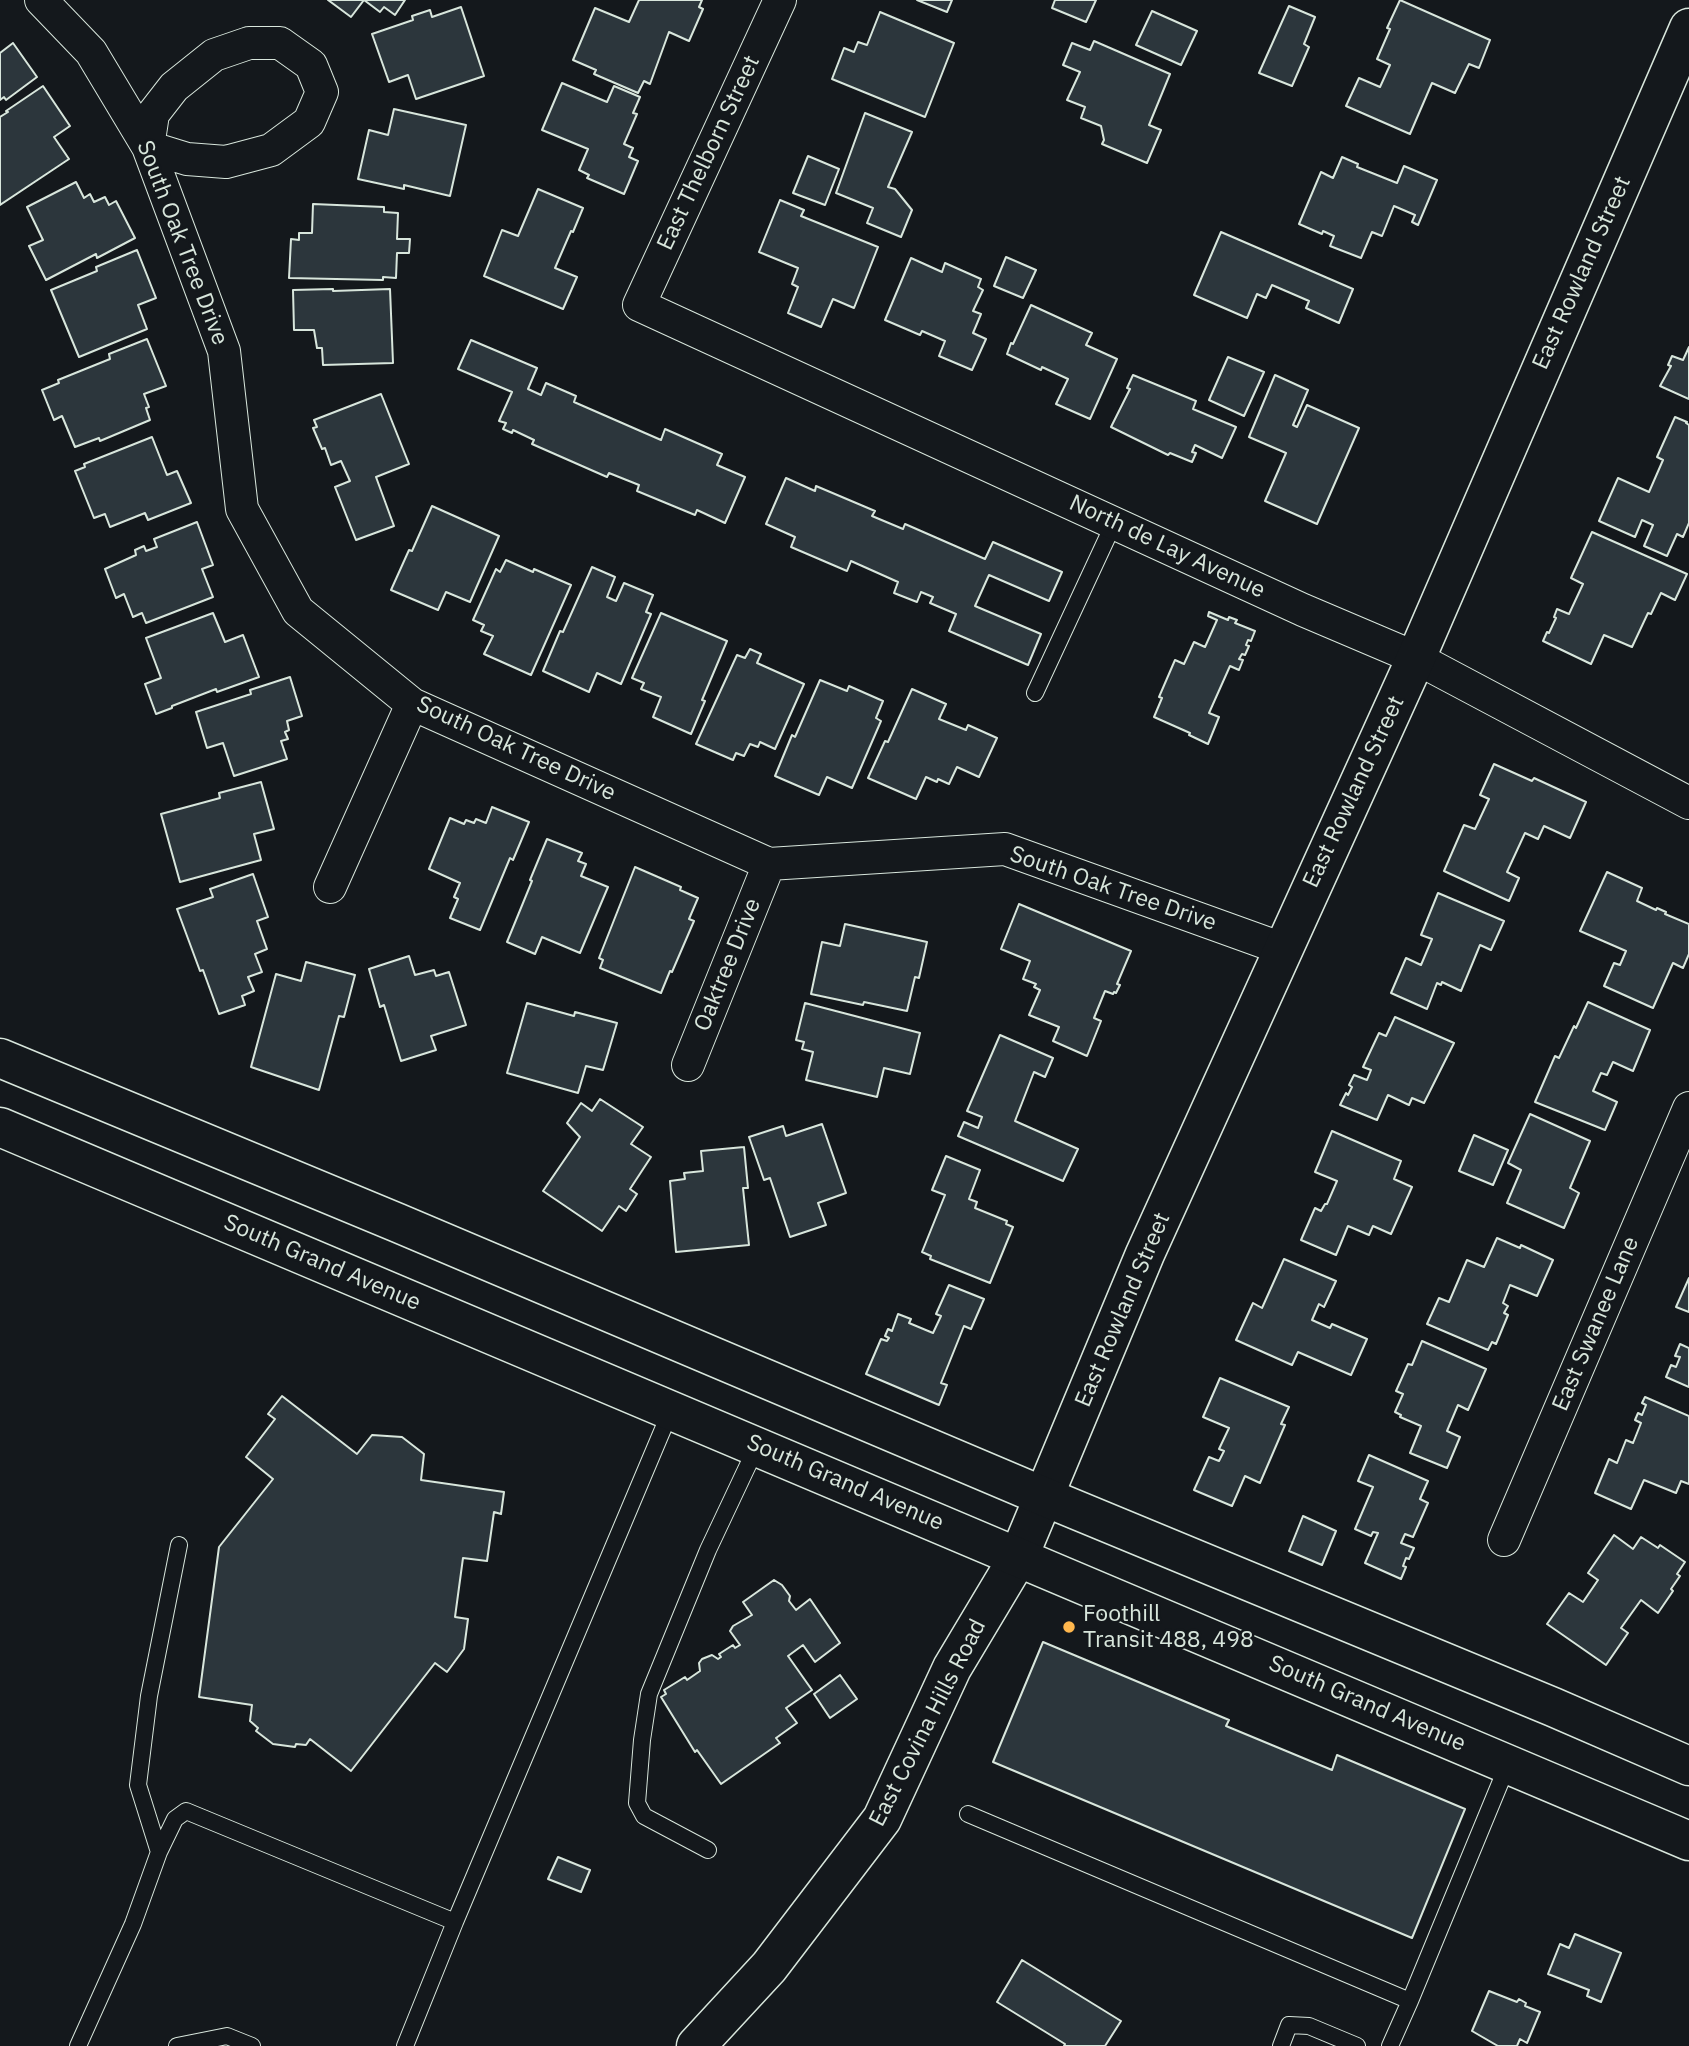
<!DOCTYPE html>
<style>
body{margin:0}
canvas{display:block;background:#14181c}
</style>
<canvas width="1689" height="2046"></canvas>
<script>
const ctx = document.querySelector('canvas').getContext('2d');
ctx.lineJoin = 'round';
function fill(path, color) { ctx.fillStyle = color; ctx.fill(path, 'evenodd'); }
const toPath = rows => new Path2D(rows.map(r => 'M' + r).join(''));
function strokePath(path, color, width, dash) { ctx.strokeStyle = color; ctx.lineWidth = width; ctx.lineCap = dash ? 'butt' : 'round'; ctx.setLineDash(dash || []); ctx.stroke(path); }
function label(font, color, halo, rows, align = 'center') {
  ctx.font = font + ' "IBM Plex Sans",sans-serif'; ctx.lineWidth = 5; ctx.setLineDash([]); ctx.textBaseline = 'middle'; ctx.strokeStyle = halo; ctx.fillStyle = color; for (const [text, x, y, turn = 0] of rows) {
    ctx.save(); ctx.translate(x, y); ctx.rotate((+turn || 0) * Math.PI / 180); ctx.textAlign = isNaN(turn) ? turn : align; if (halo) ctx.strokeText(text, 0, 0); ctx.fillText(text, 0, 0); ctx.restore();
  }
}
const building = toPath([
 [328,0,364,0,351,17,328,0],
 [364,0,405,0,395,15,384,7,380,12,364,0],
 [639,0,702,0,699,7,703,9,689,41,669,32,650,84,644,81,638,93,594,74,596,70,573,60,595,8,629,22,639,0],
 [917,0,952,0,947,12,917,0],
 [1055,0,1096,0,1086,22,1052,8,1055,0],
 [1400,0,1490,40,1479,68,1469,64,1455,93,1432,83,1410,134,1346,106,1359,78,1380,87,1390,65,1377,59,1390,29,1387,28,1400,0],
 [1289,6,1315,17,1304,44,1309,47,1292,86,1259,73,1289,6],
 [461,7,484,76,416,99,408,75,389,82,372,34,413,20,412,16,430,10,432,17,461,7],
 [1152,11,1197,31,1181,65,1136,45,1152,11],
 [880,12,954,43,925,117,832,79,844,48,854,52,858,42,867,45,880,12],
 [1094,41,1170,74,1149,125,1161,130,1147,163,1102,144,1104,140,1101,126,1081,118,1085,107,1067,100,1080,72,1063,65,1072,43,1090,50,1094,41],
 [13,43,37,77,6,100,4,97,0,100,0,53,13,43],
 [562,83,607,102,614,86,640,97,633,113,637,114,624,144,633,148,629,157,638,161,624,194,587,178,589,175,579,170,588,149,542,130,562,83],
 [43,86,70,126,54,137,69,159,0,205,0,117,8,112,6,111,43,86],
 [394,109,466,125,450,196,404,185,404,189,358,179,369,130,388,135,394,109],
 [865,113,912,132,888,187,895,189,912,210,901,237,867,223,873,208,836,193,865,113],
 [808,156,839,169,825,205,793,193,808,156],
 [1342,157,1358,164,1357,167,1397,183,1404,166,1437,180,1418,225,1412,222,1415,215,1394,206,1382,236,1372,232,1361,258,1330,246,1334,236,1323,231,1322,234,1299,224,1321,172,1333,178,1342,157],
 [76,182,84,198,90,194,94,202,105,197,109,205,116,201,135,238,97,258,96,254,46,280,29,246,43,240,27,207,76,182],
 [538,189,583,208,573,232,571,231,555,268,577,277,563,309,484,276,502,230,518,236,538,189],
 [780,200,804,210,801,216,878,247,854,308,833,299,821,327,788,313,798,287,792,284,798,268,759,252,780,200],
 [313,204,384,207,384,212,398,213,397,239,410,239,409,253,397,253,396,278,383,277,383,280,289,278,291,239,299,240,299,233,312,233,313,204],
 [1221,232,1353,289,1339,323,1306,308,1309,301,1272,285,1266,298,1257,294,1247,318,1194,295,1221,232],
 [137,250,156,298,138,305,147,329,79,357,51,290,97,271,96,267,137,250],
 [1006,257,1036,270,1023,298,994,286,1006,257],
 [911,258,942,272,945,263,981,279,978,287,983,290,973,311,981,314,973,333,986,339,972,370,939,356,945,341,922,331,920,335,885,320,911,258],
 [333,289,333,291,390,289,393,363,323,365,322,348,317,348,314,330,294,330,293,290,333,289],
 [1031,305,1092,333,1086,345,1117,359,1090,419,1056,404,1068,379,1042,367,1041,370,1007,354,1011,343,1013,344,1031,305],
 [147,339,166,386,144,394,149,407,146,408,150,420,100,441,99,438,75,447,62,416,54,420,42,390,59,383,58,380,110,359,109,354,147,339],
 [471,340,537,368,528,389,541,395,546,383,576,396,574,402,661,440,665,429,722,454,717,465,745,477,725,523,697,510,695,515,637,491,639,485,609,473,607,477,532,444,534,440,513,430,512,433,503,429,506,423,499,421,512,392,458,369,471,340],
 [1689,347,1689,399,1660,386,1671,366,1668,365,1672,356,1683,360,1689,347],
 [1228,357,1264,372,1244,416,1209,400,1228,357],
 [1133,375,1196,401,1193,409,1236,427,1222,458,1195,445,1192,452,1196,453,1192,462,1170,453,1168,455,1111,427,1130,389,1127,388,1133,375],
 [1275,375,1308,390,1293,425,1297,427,1307,405,1359,428,1317,524,1265,501,1286,453,1249,437,1275,375],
 [381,394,409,464,376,477,394,526,356,540,335,487,350,481,341,461,331,465,325,448,322,449,313,428,317,427,314,420,381,394],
 [1675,417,1687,422,1686,423,1689,425,1689,523,1683,537,1677,534,1667,556,1644,546,1653,525,1642,520,1635,537,1599,521,1618,478,1649,492,1663,460,1657,457,1675,417],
 [152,437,167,475,177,471,191,503,148,520,145,513,110,527,105,514,94,518,75,471,85,467,84,464,152,437],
 [786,478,815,491,816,486,875,511,872,516,903,529,905,524,985,559,993,542,1062,572,1049,601,989,575,975,606,1041,634,1028,665,949,631,956,614,930,603,933,597,921,592,917,602,894,593,898,582,851,561,847,571,791,547,795,537,766,524,786,478],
 [432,506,499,536,470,602,446,592,438,610,391,590,409,550,412,551,432,506],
 [197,522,213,565,202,569,213,597,146,623,142,613,133,617,124,594,116,598,105,569,136,555,135,550,144,546,146,551,157,547,154,539,197,522],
 [1592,532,1687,574,1675,600,1661,593,1651,614,1648,613,1632,647,1604,635,1591,664,1543,641,1547,632,1549,633,1556,618,1554,617,1557,609,1569,614,1583,584,1571,578,1592,532],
 [506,560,533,572,534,569,571,585,531,675,484,654,493,636,481,631,484,625,473,620,496,569,500,572,506,560],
 [592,567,615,577,607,597,616,601,624,583,653,595,646,612,651,614,621,684,597,673,589,692,543,671,560,631,563,632,592,567],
 [1209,612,1228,620,1229,617,1237,620,1235,623,1255,631,1251,641,1248,640,1246,645,1249,646,1245,655,1242,654,1239,659,1243,660,1239,670,1230,666,1209,713,1219,717,1208,744,1189,735,1190,733,1154,717,1162,698,1159,697,1175,660,1184,664,1194,642,1205,647,1217,620,1208,616,1209,612],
 [213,613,225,642,243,635,259,677,217,692,216,689,172,706,172,708,156,714,145,684,161,678,146,638,213,613],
 [661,613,727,641,702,700,705,701,691,734,653,717,661,697,641,689,644,683,632,678,661,613],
 [750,649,761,654,757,663,804,684,775,749,760,742,758,747,750,744,744,756,736,753,733,760,696,744,737,655,745,658,750,649],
 [290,677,302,716,287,721,289,730,285,732,288,739,281,741,287,759,234,776,223,743,207,748,196,712,251,694,250,690,290,677],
 [820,680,847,691,849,686,883,701,876,718,881,721,852,788,827,777,819,795,775,776,792,735,795,737,820,680],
 [912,689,946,704,939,719,966,730,968,725,997,738,979,777,957,767,949,784,938,779,937,782,926,777,916,799,868,778,885,741,888,742,912,689],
 [1494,764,1532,781,1534,778,1586,802,1570,838,1544,826,1538,839,1525,833,1507,872,1519,878,1509,901,1444,871,1464,825,1475,829,1489,799,1480,795,1494,764],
 [261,782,274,829,254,834,261,860,180,882,161,814,220,798,219,793,261,782],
 [492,807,529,822,513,860,510,858,480,930,450,918,458,899,454,897,460,883,429,869,450,818,464,824,466,820,474,823,476,819,486,823,492,807],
 [547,839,582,853,578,861,586,864,581,876,608,887,580,953,542,937,535,954,507,942,532,881,530,880,547,839],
 [635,867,681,887,680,890,698,898,689,919,694,921,672,972,670,971,661,993,600,968,603,960,599,958,635,867],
 [1607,872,1642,888,1637,901,1656,910,1657,908,1666,912,1665,914,1689,924,1689,954,1683,968,1673,963,1653,1008,1604,986,1614,963,1620,965,1626,951,1580,931,1607,872],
 [253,874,268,917,257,921,267,949,255,954,262,972,248,977,254,991,242,996,245,1005,219,1014,203,970,200,971,177,909,213,897,210,889,253,874],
 [1438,893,1504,921,1491,950,1480,945,1461,991,1442,982,1441,985,1437,983,1427,1009,1391,993,1406,958,1421,965,1432,939,1421,935,1438,893],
 [1019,904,1131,951,1117,984,1120,985,1116,993,1114,992,1113,994,1105,991,1094,1018,1101,1021,1087,1056,1053,1041,1059,1027,1029,1015,1040,990,1034,987,1036,984,1023,979,1030,961,1001,949,1019,904],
 [845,924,927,942,919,978,915,977,907,1011,864,1002,863,1005,811,994,822,942,840,946,845,924],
 [409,956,415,975,434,970,436,976,449,972,466,1025,431,1036,436,1050,401,1061,384,1005,380,1007,369,969,409,956],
 [306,962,355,975,344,1017,339,1016,319,1090,251,1067,276,974,301,981,306,962],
 [1588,1002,1650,1030,1633,1071,1613,1062,1607,1075,1601,1073,1593,1091,1617,1102,1605,1130,1535,1102,1555,1056,1559,1058,1574,1026,1576,1028,1588,1002],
 [527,1003,574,1016,575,1012,617,1023,603,1070,586,1066,578,1093,507,1073,527,1003],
 [805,1003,920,1033,910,1074,884,1068,877,1097,806,1080,813,1052,802,1049,804,1042,796,1040,805,1003],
 [1395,1017,1454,1043,1424,1103,1412,1098,1409,1105,1388,1095,1377,1120,1340,1105,1346,1093,1348,1095,1352,1087,1349,1085,1354,1075,1367,1080,1371,1070,1363,1067,1379,1033,1386,1036,1395,1017],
 [1000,1035,1053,1058,1045,1077,1034,1072,1015,1121,1078,1149,1063,1181,958,1136,964,1122,978,1128,982,1117,967,1111,1000,1035],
 [600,1099,643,1127,631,1144,651,1157,630,1189,637,1194,626,1211,619,1206,602,1231,543,1191,580,1137,567,1123,581,1103,592,1111,600,1099],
 [1530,1114,1590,1141,1570,1188,1579,1193,1564,1228,1507,1203,1521,1170,1508,1163,1530,1114],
 [822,1124,846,1193,818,1203,826,1225,790,1237,770,1178,764,1180,749,1137,783,1126,786,1136,822,1124],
 [1332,1131,1401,1161,1394,1179,1412,1187,1391,1234,1373,1226,1369,1235,1348,1226,1336,1255,1301,1240,1315,1208,1321,1211,1325,1204,1327,1204,1337,1181,1315,1172,1332,1131],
 [1474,1135,1508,1150,1493,1185,1459,1171,1474,1135],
 [744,1147,748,1188,743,1188,749,1245,676,1252,670,1181,685,1179,684,1173,703,1171,701,1151,744,1147],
 [946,1156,980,1170,969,1199,977,1202,975,1208,1007,1221,1006,1224,1013,1227,990,1283,930,1259,931,1256,922,1252,945,1195,932,1190,946,1156],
 [1497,1238,1520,1248,1521,1245,1553,1260,1537,1296,1510,1285,1503,1303,1508,1306,1504,1313,1508,1315,1496,1344,1492,1342,1488,1350,1427,1324,1439,1298,1449,1302,1467,1260,1484,1267,1497,1238],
 [1284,1259,1336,1281,1324,1307,1319,1304,1312,1320,1330,1328,1332,1324,1367,1339,1351,1375,1298,1352,1292,1365,1236,1340,1253,1303,1262,1308,1284,1259],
 [1689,1278,1689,1312,1676,1307,1689,1278],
 [949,1285,984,1299,971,1329,964,1326,941,1383,947,1385,939,1405,866,1374,881,1339,887,1341,889,1338,885,1336,888,1329,892,1331,898,1314,911,1319,909,1323,933,1333,941,1316,936,1314,949,1285],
 [1422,1341,1486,1369,1468,1410,1458,1405,1447,1431,1460,1437,1447,1468,1410,1453,1421,1426,1400,1417,1401,1415,1395,1412,1403,1394,1396,1391,1408,1364,1412,1365,1422,1341],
 [1680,1344,1689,1348,1689,1387,1666,1377,1671,1365,1676,1367,1680,1357,1675,1356,1680,1344],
 [1220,1378,1289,1407,1281,1424,1285,1425,1260,1483,1245,1476,1232,1506,1194,1490,1209,1457,1219,1461,1224,1451,1219,1449,1229,1428,1203,1417,1220,1378],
 [282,1396,357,1454,372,1435,402,1437,424,1454,421,1480,504,1492,501,1514,494,1512,487,1561,463,1558,455,1617,468,1619,464,1649,447,1672,435,1663,351,1771,310,1739,306,1745,296,1744,295,1747,273,1744,256,1731,258,1728,250,1721,252,1705,199,1697,219,1547,273,1479,246,1457,275,1419,268,1414,282,1396],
 [1645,1397,1689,1416,1689,1484,1681,1481,1676,1493,1644,1480,1631,1509,1595,1493,1609,1459,1617,1463,1626,1440,1633,1443,1641,1423,1635,1420,1638,1413,1642,1415,1646,1405,1642,1403,1645,1397],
 [1369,1455,1428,1481,1420,1499,1428,1503,1413,1537,1405,1534,1401,1543,1414,1548,1409,1559,1406,1558,1403,1566,1406,1567,1401,1579,1365,1563,1378,1533,1373,1532,1371,1536,1355,1529,1373,1487,1358,1481,1369,1455],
 [1303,1516,1336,1531,1322,1565,1289,1551,1303,1516],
 [1614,1535,1633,1549,1641,1537,1658,1548,1660,1545,1685,1562,1677,1574,1680,1576,1671,1589,1673,1591,1658,1613,1641,1600,1621,1628,1628,1633,1606,1665,1547,1624,1569,1593,1583,1602,1598,1580,1588,1573,1614,1535],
 [774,1580,782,1585,790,1596,789,1601,796,1610,810,1599,840,1643,815,1662,803,1645,788,1656,812,1690,786,1708,797,1723,776,1738,780,1743,721,1784,697,1750,695,1752,661,1697,666,1694,664,1690,685,1677,687,1680,700,1671,699,1663,702,1659,712,1655,718,1659,721,1657,719,1654,733,1645,735,1648,740,1645,730,1631,733,1626,752,1615,743,1602,774,1580],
 [1043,1642,1229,1720,1226,1726,1332,1770,1337,1755,1465,1809,1412,1938,993,1762,1043,1642],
 [840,1675,857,1699,830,1718,814,1694,840,1675],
 [558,1857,590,1870,581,1892,548,1879,558,1857],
 [1575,1934,1621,1953,1601,2002,1587,1996,1589,1990,1548,1974,1560,1944,1569,1948,1575,1934],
 [1022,1960,1121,2021,1105,2046,1064,2046,1065,2044,997,2002,1022,1960],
 [1489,1991,1517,2002,1519,1999,1526,2003,1525,2006,1540,2012,1527,2043,1520,2039,1517,2046,1498,2046,1472,2031,1489,1991]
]);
const service = toPath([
 [1035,693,1114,523],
 [968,1814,1410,2001,1508,1764],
 [708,1850,644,1816,637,1803,642,1740,649,1694,708,1550,757,1446],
 [159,1852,138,1785,149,1696,179,1545],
 [455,1922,671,1410],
 [78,2046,133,1924,159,1852,175,1819,186,1811,455,1922,405,2046],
 [177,2046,227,2036,252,2046],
 [1281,2046,1289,2025,1309,2026,1357,2046],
 [1390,2046,1410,2001]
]);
const minor = toPath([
 [41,0,91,52,148,147,224,351,242,509,298,611,412,704,769,864,1005,849,1283,949],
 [780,0,639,305,1303,610,1416,658,1689,803],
 [249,43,280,43,311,65,322,92,309,122,271,150,226,162,187,159,148,147,153,114,174,87,214,55,249,43],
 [330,887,412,704],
 [688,1065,769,864],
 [1504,1540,1689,1108]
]);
const tertiary = toPath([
 [696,2046,769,1967,882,1819,952,1668,1019,1556]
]);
const secondary = toPath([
 [1019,1556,1145,1254,1416,658,1689,28]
]);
const primary = toPath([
 [0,1058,398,1223,1045,1497,1553,1707,1689,1766],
 [0,1127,1689,1841]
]);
const markers = [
 [1069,1627,7,"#ffb74d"]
];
const streetNames = [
 ["East Thelborn Street",709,153,-65],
 ["South Oak Tree Drive",182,243,69],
 ["East Rowland Street",1582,273,-66],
 ["North de Lay Avenue",1167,547,25],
 ["South Oak Tree Drive",516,749,25],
 ["East Rowland Street",1354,792,-65],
 ["South Oak Tree Drive",1113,889,19],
 ["Oaktree Drive",728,965,-68],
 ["South Grand Avenue",322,1263,23],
 ["East Rowland Street",1123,1310,-67],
 ["East Swanee Lane",1596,1324,-67],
 ["South Grand Avenue",845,1483,23],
 ["South Grand Avenue",1367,1704,23],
 ["East Covina Hills Road",928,1723,-63]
];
const poiNames = [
 ["Foothill",1083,1614],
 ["Transit 488, 498",1083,1640]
];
fill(building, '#2c363c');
strokePath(building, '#d8e6dc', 2);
strokePath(service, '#d8e6dc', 18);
strokePath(minor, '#d8e6dc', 34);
strokePath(tertiary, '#d8e6dc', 41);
strokePath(secondary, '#d8e6dc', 41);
strokePath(primary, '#d8e6dc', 41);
strokePath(service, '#14181c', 16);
strokePath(minor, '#14181c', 32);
strokePath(tertiary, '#14181c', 38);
strokePath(secondary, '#14181c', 38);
strokePath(primary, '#14181c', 38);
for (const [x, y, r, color] of markers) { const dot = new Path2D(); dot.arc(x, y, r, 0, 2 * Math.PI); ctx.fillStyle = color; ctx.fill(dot); strokePath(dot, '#14181c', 2.5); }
label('23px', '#d8e6dc', '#14181c', streetNames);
label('23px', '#d8e6dc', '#14181c', poiNames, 'left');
</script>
